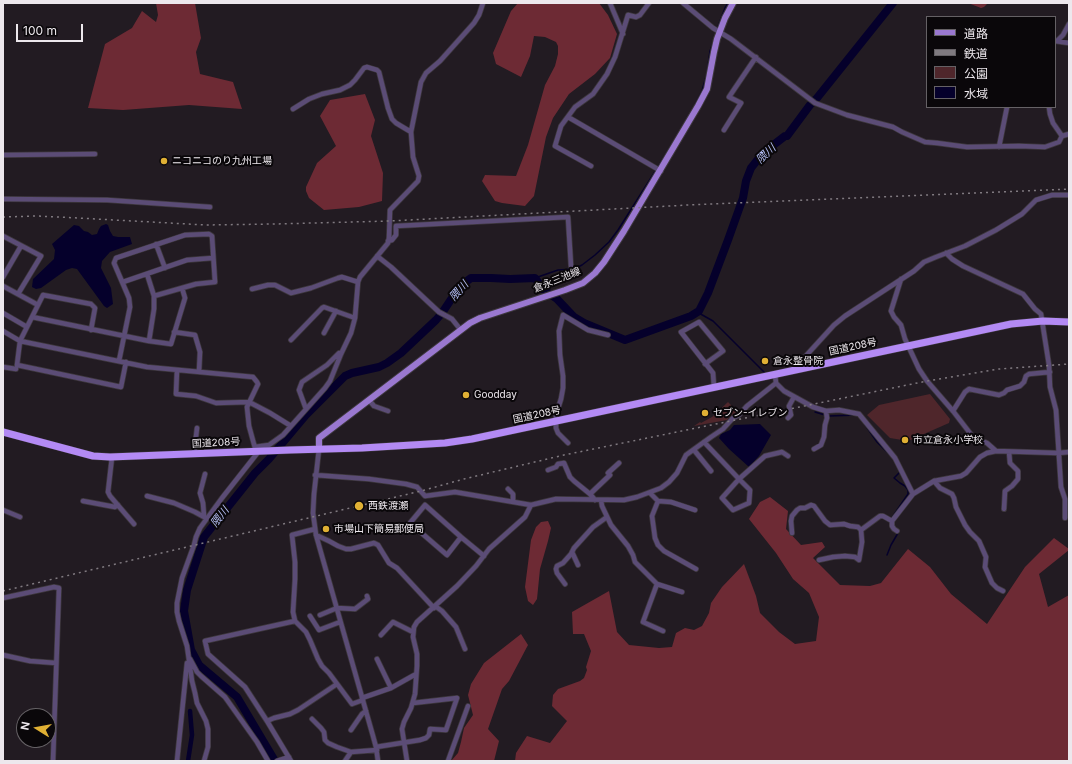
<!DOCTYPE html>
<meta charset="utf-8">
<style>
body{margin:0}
#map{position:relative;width:1072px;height:764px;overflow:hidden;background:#221b22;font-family:Inter,"Noto Sans JP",sans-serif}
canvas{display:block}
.frame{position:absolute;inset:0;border:4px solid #ede8ed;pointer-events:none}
.legend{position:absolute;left:926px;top:16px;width:130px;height:92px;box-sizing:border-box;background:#0a070a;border:1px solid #656165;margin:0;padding:5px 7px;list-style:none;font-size:12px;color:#ede8ed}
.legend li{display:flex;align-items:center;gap:8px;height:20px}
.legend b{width:20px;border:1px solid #656165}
.north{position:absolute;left:16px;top:708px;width:40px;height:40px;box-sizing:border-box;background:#0a070a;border:1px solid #656165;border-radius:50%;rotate:281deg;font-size:11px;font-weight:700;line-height:16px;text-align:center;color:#ede8ed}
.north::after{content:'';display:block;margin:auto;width:14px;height:18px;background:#e0b034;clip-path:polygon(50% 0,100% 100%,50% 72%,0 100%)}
.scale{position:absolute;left:16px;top:24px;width:67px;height:18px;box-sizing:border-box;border:2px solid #ede8ed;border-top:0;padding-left:5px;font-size:12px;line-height:14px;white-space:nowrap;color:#ede8ed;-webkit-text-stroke:3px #0a070a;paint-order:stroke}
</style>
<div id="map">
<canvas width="1072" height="764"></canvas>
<div class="frame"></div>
<ul class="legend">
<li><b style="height:5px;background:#9a78d0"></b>道路</li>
<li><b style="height:5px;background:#807a80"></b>鉄道</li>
<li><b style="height:11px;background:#4f262b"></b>公園</li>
<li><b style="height:11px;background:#05002b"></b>水域</li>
</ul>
<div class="north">N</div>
<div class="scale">100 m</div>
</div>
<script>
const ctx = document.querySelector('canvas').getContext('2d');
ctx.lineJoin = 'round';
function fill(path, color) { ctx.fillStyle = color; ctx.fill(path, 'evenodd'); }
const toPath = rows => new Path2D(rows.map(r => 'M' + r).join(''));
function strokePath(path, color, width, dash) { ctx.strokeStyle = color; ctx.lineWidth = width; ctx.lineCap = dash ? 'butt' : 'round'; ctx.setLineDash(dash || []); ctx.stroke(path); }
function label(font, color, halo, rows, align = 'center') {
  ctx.font = font + ' Inter,"Noto Sans JP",sans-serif'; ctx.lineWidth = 4; ctx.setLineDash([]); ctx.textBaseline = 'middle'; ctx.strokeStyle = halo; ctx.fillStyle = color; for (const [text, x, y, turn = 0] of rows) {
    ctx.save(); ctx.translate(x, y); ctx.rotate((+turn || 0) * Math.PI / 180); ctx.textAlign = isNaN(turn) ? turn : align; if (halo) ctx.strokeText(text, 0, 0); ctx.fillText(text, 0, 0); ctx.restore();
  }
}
const green = toPath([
 [930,394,950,419,949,423,908,441,890,438,867,415,879,405],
 [728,402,738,412,729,417,727,420,694,426,700,422,701,423,712,417]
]);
const forest = toPath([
 [156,3,195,3,201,38,196,52,200,74,233,82,242,109,189,105,123,110,88,108,105,44,132,28,142,11,156,22,158,15],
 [518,3,599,3,608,15,617,34,610,58,595,74,569,94,553,118,546,137,534,196,525,206,502,203,495,201,482,181,485,175,516,176,528,145,545,85,555,66,558,54,558,46,556,42,545,37,534,36,530,56,521,77,496,64,493,53,511,11],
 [968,3,988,3,984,7,981,8],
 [365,94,375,120,371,136,383,173,382,201,359,207,324,210,309,198,306,191,306,187,317,163,336,146,320,116,330,100],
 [770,497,788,511,786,529,801,545,822,542,825,547,813,558,840,585,870,586,881,583,908,549,930,567,951,594,987,624,1025,567,1054,538,1069,549,1069,550,1039,574,1048,607,1069,595,1069,761,515,761,516,753,527,736,550,743,567,721,552,706,553,695,558,689,580,681,584,678,587,670,586,667,591,651,584,634,573,634,572,612,609,591,617,632,629,645,659,648,672,647,676,633,685,628,694,630,702,626,709,613,711,603,722,587,744,564,756,596,760,613,779,632,795,644,816,641,819,617,809,593,793,579,776,553,749,519,760,502],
 [548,521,551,528,548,541,540,569,537,599,533,605,528,601,525,587,531,540,536,527,541,522],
 [521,634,528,645,509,681,502,689,488,729,499,741,494,761,451,761,458,753,461,742,464,728,473,715,468,695,471,684,484,663]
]);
const water = toPath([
 [106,224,108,225,110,231,113,236,118,237,130,237,132,244,110,252,102,261,101,268,111,288,113,304,107,308,104,306,77,269,72,268,66,270,41,288,36,289,32,287,33,279,54,259,55,250,52,244,74,225,79,226,84,231,88,232,92,235,97,234,99,229,101,226],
 [760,424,771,435,759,456,749,467,729,449,719,438,721,434,730,430,734,425]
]);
const stream = toPath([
 [717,29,725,8,728,3],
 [695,105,702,91,707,73,710,51,714,40],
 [658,167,680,131],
 [535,278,558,270,574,269,582,265,595,255,609,242,618,230,656,170],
 [697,312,713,321,764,372],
 [815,412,825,415],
 [829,416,857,415],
 [861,419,877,442,890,455],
 [891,519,908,494,908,490,905,486,900,483,894,478,899,473],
 [887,555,891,545,898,533,896,532]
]);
const canal = toPath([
 [188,761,192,735,190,711]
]);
const river = toPath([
 [275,761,237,697,199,665,191,650,184,611,187,590,204,537,255,473,269,459,306,415,345,376,352,373,379,367,387,363,401,353,436,320,442,313,454,295,467,281,471,278,491,278,510,279,535,278,544,290,557,299,574,317,584,323,625,340,691,316,699,311,708,293,728,240,743,198,746,181,751,168,763,153,785,136,787,136,810,105,817,98,893,3]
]);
const minor = toPath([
 [610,3,623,34],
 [683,3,713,28,731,39,815,103,847,115,893,127,902,132,925,142,937,143,967,147,1019,146,1045,147,1059,142,1062,136,1069,134],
 [1055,41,1069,43],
 [1057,41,1063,35,1069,24],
 [1049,107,1050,114,1053,123,1062,136],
 [293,109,309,99,322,94,340,90,350,85,355,80,364,68,367,67,377,70,379,72,388,108,392,119,396,123,411,132],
 [568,117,661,171],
 [724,130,741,103,729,97,756,57],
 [999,147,1007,107],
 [3,155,95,154],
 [591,166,555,146,561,126,575,107,593,94,607,74,615,57,628,15,636,17,640,15,649,3],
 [3,199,107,200,210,207],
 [3,236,41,256,18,294],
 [388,241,392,240,396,235,396,226,568,217,571,266],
 [156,244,165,268],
 [946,253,952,259,963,266,1023,294,1035,309,1041,314,1049,365,1050,387,1056,410,1061,487,1065,499,1065,518],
 [377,256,391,267,424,298,439,312,452,319,460,329],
 [147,274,154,296,154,309,149,341],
 [3,277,21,246],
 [901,279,891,311,894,317,901,325,905,339,919,369,927,381,953,411,973,437,987,443,996,451],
 [123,282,187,260,213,258],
 [3,286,38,305],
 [252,289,268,285,275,285,291,293,311,288,338,278,342,277,358,282],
 [3,313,27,327],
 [32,317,149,341,171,344,185,298,182,288],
 [91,330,95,308,91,304,43,295,20,341,17,365,121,387,126,362],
 [3,331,20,341,147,367,253,377,257,382,258,384,247,407,249,426,255,448],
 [174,332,195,335,200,352,199,372],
 [324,333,336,311],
 [291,340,322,308,324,307,355,318],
 [119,361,130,307,129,298,114,263,116,258,185,235,209,234,212,236,215,282,196,284,154,296],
 [705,364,723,351,699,322,681,332,713,373,714,387],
 [3,367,16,369],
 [177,370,176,394,196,396,216,403,249,402,270,413,291,426],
 [793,370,834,325,845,316,914,271,924,262,936,257,965,246,996,230,1022,214,1036,200,1052,195,1069,195],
 [775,374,776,383,784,391,813,407,826,411,839,410,859,414,895,458,913,494],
 [369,400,374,406,388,411],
 [306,409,299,390,302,382,327,365,339,353,341,354],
 [953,411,965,392,969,389,999,395,1004,393,1007,390,1020,386,1024,382,1026,376,1029,374,1050,372],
 [788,418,791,415,789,406,794,397],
 [704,442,739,479,750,490,749,503,733,510,722,498,739,479,765,456,782,452,788,456],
 [568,443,558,433,556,428,556,415,561,399,563,388,563,376,560,355,559,331,563,315,588,330,608,335],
 [255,447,269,445,283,435,325,388,330,381,341,354,351,333,355,318,358,282,360,277,388,243,389,238,390,210,418,181,419,176,413,157,411,132,421,82,426,73,440,61,474,23,479,15,483,3],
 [319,449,314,494,313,513,316,535,373,736,376,747,378,761],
 [814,449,821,445,824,437,825,425,827,418,826,411],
 [694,450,711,471],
 [194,454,197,428],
 [112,457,108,492,110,496,134,524],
 [548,470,556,467,558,464,564,463,570,477,574,481,590,494,595,500],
 [315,475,369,479,406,484,417,487,425,496,455,492,531,505,556,499,624,500,637,497,661,488,669,482,677,473,686,455,711,437,723,429,733,418,739,415,747,406,776,383],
 [934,481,940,488,952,494,954,498,956,507,965,525,970,532,979,541,986,557,985,567,992,583,997,588,1003,591],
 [508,489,513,494,513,502],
 [650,493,658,501],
 [590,494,610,475,608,473,619,463],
 [147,496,174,503,195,512,206,518],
 [601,500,602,506,611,525,628,546,633,555,635,562,657,584,682,592],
 [83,501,115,507,118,505],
 [1004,509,1005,491,1012,486,1018,479,1018,471,1010,463,1009,452],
 [3,510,20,517],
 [695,510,671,502,658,501,652,516,655,538,658,545,664,551,696,569],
 [204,516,203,503,200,493,205,474],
 [315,529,292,535,295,562,295,579,293,612,295,621,306,632,310,640,318,659,322,666,329,673,352,704,363,700],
 [861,530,880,516,883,516,892,521],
 [897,531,894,529,892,526,892,521,913,494,934,481,961,476,966,473,980,457,987,453,996,451,1058,453,1069,452],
 [792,533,791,521,792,516,797,510,800,508,805,508,811,505,814,506,825,521,830,525,844,524,850,526,858,527,861,530,862,542,859,560,855,557,845,556,833,557,819,560],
 [316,535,329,541,338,546,346,549,351,549,374,543,378,545,389,563,397,568,434,608],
 [461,537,447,555,410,523,425,505,461,537,484,556],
 [572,552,578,565],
 [565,584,557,573,556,569,557,566,563,563,571,554,574,548,593,527,607,517],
 [657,584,643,622,663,631],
 [3,598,54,587,59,588,53,761],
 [435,606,442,611,456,627,465,649],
 [320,615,337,608,355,609,368,599,367,596],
 [310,616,319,630,340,622],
 [381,635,393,622,413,632],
 [3,655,30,661,56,663],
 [190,659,197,672,201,676,225,697,257,742,268,761],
 [377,659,391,688],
 [362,698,391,688,416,674],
 [312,719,321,728,324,732,325,740,328,743,337,747,351,752],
 [267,721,274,718,290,714,298,710,337,684],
 [351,730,362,714,366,711],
 [376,747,420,740,426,738,429,735,430,729,446,730,457,698,413,703],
 [177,761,187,663],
 [204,761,208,747,208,729,206,721,197,703,195,693,192,681,187,646,179,621,177,612,177,603,182,578,194,545,196,537,200,528,222,498,259,451],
 [277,761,289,757],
 [291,761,267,721,245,687,208,654,205,641,295,621],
 [345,761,351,752,377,750],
 [407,761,402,729,404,722,411,708,415,694,417,666,417,654,413,637,414,627,417,622,457,586,476,566,489,549,525,517,531,505],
 [448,761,468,706]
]);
const major = toPath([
 [319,449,319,438,470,323,480,318,565,290,583,283,595,273,604,262,624,231,698,106,707,89,714,52,717,39,725,18,733,3]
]);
const highway = toPath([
 [3,432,93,456,110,457,290,450,362,448,445,443,472,439,1011,324,1043,321,1069,322]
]);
const rail = toPath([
 [3,217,37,216,78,218,206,225,275,224,390,221,688,205,1069,189],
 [3,591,421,491,464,479,564,455,927,381,999,369,1069,364]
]);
const markers = [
 [164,161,4,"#e0b034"],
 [765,361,4,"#e0b034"],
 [466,395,4,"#e0b034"],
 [705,413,4,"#e0b034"],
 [905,440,4,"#e0b034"],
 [359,506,5,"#e0b034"],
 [326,529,4,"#e0b034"]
];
const poiNames = [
 ["ニコニコのり九州工場",172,161],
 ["倉永整骨院",773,361],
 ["Goodday",474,395],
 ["セブン-イレブン",713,413],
 ["市立倉永小学校",913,440],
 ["西鉄渡瀬",368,506],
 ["市場山下簡易郵便局",334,529]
];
const streetNames = [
 ["倉永三池線",557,280,-22],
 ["国道208号",853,347,-12],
 ["国道208号",537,415,-12],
 ["国道208号",216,443,-3]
];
const waterNames = [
 ["隈川",766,154,-43],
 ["隈川",459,291,-48],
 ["隈川",220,517,-52]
];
fill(green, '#4f262b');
fill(forest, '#6d2a34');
fill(water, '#05002b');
strokePath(stream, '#05002b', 1.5);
strokePath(canal, '#05002b', 4.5);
strokePath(river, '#05002b', 8);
strokePath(minor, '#3e383e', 6);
strokePath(major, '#3e383e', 8);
strokePath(highway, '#3e383e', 8);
strokePath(minor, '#5b4c76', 4.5);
strokePath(major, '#9a78d0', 6);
strokePath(highway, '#b38af4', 7);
strokePath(rail, '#807a80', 1.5, [2, 4]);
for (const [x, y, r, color] of markers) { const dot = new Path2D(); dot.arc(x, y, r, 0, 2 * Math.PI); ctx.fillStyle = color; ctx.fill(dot); strokePath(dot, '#0a070a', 1.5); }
label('10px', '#ede8ed', '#0a070a', poiNames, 'left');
label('10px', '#ede8ed', '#0a070a', streetNames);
label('italic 11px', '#b3bdf2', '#0a070a', waterNames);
</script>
